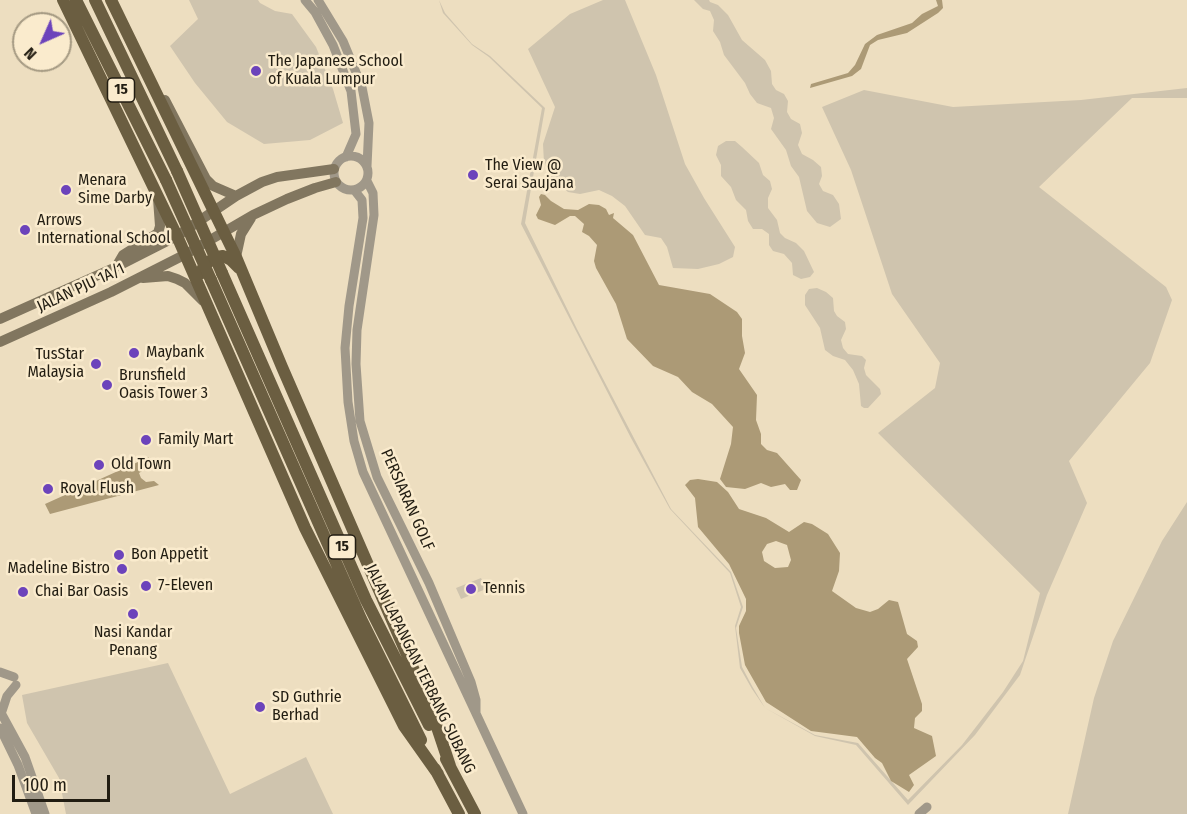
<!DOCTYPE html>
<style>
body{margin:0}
#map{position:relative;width:1187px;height:814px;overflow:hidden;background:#eddec0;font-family:"Fira Sans Condensed",sans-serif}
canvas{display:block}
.north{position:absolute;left:12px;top:12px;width:60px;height:60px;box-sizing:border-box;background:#faebcd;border:2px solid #a49982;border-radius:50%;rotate:225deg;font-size:16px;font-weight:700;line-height:24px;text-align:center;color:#221d12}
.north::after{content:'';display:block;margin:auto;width:21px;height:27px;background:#6c43bb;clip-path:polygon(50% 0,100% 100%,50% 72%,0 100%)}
.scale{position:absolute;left:12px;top:775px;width:98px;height:27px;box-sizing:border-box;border:3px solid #221d12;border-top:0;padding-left:8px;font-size:18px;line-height:21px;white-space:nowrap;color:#221d12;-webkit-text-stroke:4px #faebcd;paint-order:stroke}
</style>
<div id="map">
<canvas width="1187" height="814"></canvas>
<div class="north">N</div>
<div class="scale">100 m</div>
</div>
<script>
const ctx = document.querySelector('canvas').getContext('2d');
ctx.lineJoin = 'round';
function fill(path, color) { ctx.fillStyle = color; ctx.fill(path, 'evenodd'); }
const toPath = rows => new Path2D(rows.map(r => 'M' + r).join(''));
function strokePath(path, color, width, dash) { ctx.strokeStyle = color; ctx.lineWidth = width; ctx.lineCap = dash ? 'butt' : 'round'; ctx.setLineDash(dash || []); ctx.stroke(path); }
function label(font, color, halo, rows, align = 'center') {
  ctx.font = font + ' "Fira Sans Condensed",sans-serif'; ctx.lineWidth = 5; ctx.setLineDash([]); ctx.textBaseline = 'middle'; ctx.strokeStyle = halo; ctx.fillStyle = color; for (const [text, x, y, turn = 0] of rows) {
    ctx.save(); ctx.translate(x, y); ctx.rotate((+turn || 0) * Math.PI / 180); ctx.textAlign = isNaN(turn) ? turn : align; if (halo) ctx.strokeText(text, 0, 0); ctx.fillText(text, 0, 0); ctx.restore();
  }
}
const green = toPath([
 [189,0,258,0,260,3,275,11,292,14,316,47,333,89,343,123,310,140,264,144,227,122,195,83,170,46,198,19],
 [439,0,445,13,472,44,490,56,545,108,525,223,577,329,671,509,731,572,743,607,736,628,742,667,752,686,765,708,815,735,858,743,908,800,962,745,1003,692,1023,661,1040,593,878,433,935,388,940,363,892,294,851,170,822,107,864,90,953,107,1081,100,1187,88,1187,98,1132,98,1039,187,1166,287,1172,300,1150,363,1069,461,1087,503,1047,595,1020,675,975,735,908,805,856,745,815,736,765,708,752,689,740,668,735,626,741,607,730,573,670,509,631,438,521,224,542,108,489,57,472,45,443,13],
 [603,0,625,0,656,75,685,164,704,198,735,247,733,257,719,264,698,269,673,268,667,247,661,238,645,235,625,206,612,196,599,190,580,194,568,192,550,176,544,163,543,144,555,107,528,49,570,14],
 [694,0,709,0,710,2,718,5,728,15,742,40,765,60,771,71,772,84,776,90,784,94,788,101,787,112,791,119,800,124,802,133,798,145,802,154,813,160,821,167,822,176,819,184,823,191,833,195,839,204,841,219,830,227,817,223,807,211,799,177,791,166,786,150,771,129,774,118,771,108,757,103,750,94,745,83,724,55,720,42,713,31,714,20,710,11,703,9],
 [726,141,735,141,742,147,759,163,763,175,770,181,772,189,768,198,768,208,777,220,780,233,785,238,796,243,804,251,814,272,810,277,801,279,793,275,792,263,784,254,773,251,769,245,769,234,762,229,753,229,748,221,746,210,736,200,731,187,721,176,721,165,716,155,718,146],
 [817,288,826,292,833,298,834,311,837,316,845,322,846,329,841,340,843,348,848,354,862,356,866,360,864,368,866,375,880,389,881,394,868,408,864,408,861,406,859,384,853,370,845,360,833,356,825,350,820,328,805,305,805,295,809,289],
 [1187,502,1187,814,1068,814,1094,698,1113,641,1162,541],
 [481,578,486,589,461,599,456,588],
 [168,663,230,794,306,757,333,814,66,814,59,778,27,723,22,695]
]);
const water = toPath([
 [936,0,942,0,943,8,938,13,907,33,878,40,870,45,861,69,852,76,810,88,811,84,848,73,855,65,865,44,877,35,912,23,922,14,938,6],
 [541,194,545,195,551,201,564,209,578,210,589,204,599,205,606,209,609,215,614,213,613,218,633,235,659,285,710,294,737,312,742,319,742,336,745,353,739,369,757,395,756,420,761,434,761,444,767,450,777,453,801,480,797,490,790,490,785,484,771,487,761,483,745,489,726,487,720,479,731,444,733,427,712,404,692,392,678,377,653,366,627,339,616,304,596,268,594,261,597,245,589,236,582,232,584,224,575,216,570,216,555,225,538,219,536,215,541,205,539,197],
 [149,457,149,467,139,473,141,478,146,482,154,481,159,485,50,514,45,504],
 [698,479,717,482,728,492,739,509,766,518,789,532,804,522,812,524,828,534,840,553,839,571,832,591,856,608,870,612,878,609,889,600,898,602,907,634,917,641,918,647,907,659,922,704,922,711,915,718,914,728,932,736,936,756,909,775,914,785,909,792,891,781,882,763,875,758,857,737,811,731,766,702,745,665,739,633,739,626,746,611,746,599,729,564,698,527,695,498,685,485,690,480],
 [776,541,787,545,791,560,788,567,775,568,764,561,762,552,767,544]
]);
const tertiary = toPath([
 [305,0,315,12,333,45,351,91,356,134,346,157],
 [318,0,343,41,362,87,369,123,367,166],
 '334 173a17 17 0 1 1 34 0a17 17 0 1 1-34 0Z',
 [367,181,373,193,374,215,357,330,356,364,360,421,377,477,429,583,471,682,476,700,476,713],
 [355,191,362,200,363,218,349,306,345,348,348,402,354,441,363,472,523,814],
 [0,672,14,677],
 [0,711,25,757,45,814],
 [1,714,7,696,16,685],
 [0,728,18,765,36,814],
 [919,814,927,807]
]);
const secondary = toPath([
 [165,100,206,179,213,186,236,196],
 [236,257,241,234,251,218],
 [116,267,123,255,158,233,160,226,158,199],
 [143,278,168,276,177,279,185,283,203,301],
 [0,319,116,267,177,236,236,196,262,182,277,177,334,169],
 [0,342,111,292,186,254,253,215,287,199,315,188,336,182]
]);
const primary = toPath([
 [63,0,177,236,305,528,404,726,438,774],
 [76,0,166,180],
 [95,0,177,171],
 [111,0,236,257,282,367,432,712,450,766],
 [222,273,366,600,429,725],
 [200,274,205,264,217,257,223,256,231,260,239,268],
 [211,280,361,619,421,740],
 [446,759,475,814],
 [435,769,459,814]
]);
const primaryBridge = toPath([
 [177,171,222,273],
 [166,180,211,280]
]);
const markers = [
 [256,71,6,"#6c43bb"],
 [473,175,6,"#6c43bb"],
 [66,190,6,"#6c43bb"],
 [25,230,6,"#6c43bb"],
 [134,353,6,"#6c43bb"],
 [96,364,6,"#6c43bb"],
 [107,385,6,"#6c43bb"],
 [146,440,6,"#6c43bb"],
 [99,465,6,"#6c43bb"],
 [48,489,6,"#6c43bb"],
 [119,555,6,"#6c43bb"],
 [122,569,6,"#6c43bb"],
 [146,586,6,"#6c43bb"],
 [471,589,6,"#6c43bb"],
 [23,592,6,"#6c43bb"],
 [133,614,6,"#6c43bb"],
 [260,707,6,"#6c43bb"]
];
const shields = [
 [121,90,27],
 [342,547,27]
];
const shieldNames = [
 ["15",121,90],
 ["15",342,547]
];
const poiNames = [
 ["The Japanese School",268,62],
 ["of Kuala Lumpur",268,80],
 ["The View @",485,166],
 ["Serai Saujana",485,184],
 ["Menara",78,181],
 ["Sime Darby",78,199],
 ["Arrows",37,221],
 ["International School",37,239],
 ["Maybank",146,353],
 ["TusStar",84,355,"right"],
 ["Malaysia",84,373,"right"],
 ["Brunsfield",119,376],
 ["Oasis Tower 3",119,394],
 ["Family Mart",158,440],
 ["Old Town",111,465],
 ["Royal Flush",60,489],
 ["Bon Appetit",131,555],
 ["Madeline Bistro",110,569,"right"],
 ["7-Eleven",158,586],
 ["Tennis",483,589],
 ["Chai Bar Oasis",35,592],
 ["Nasi Kandar",133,633,"center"],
 ["Penang",133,651,"center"],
 ["SD Guthrie",272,698],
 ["Berhad",272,716]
];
const streetNames = [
 ["JALAN PJU 1A/1",81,288,-25],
 ["PERSIARAN GOLF",407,500,66],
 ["JALAN LAPANGAN TERBANG SUBANG",420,669,64]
];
fill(green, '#cfc4ae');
fill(water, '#ac9a76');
strokePath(tertiary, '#a09889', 9);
strokePath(secondary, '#81765f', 10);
strokePath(primary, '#6b5e41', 12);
strokePath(primaryBridge, '#6b5e41', 12);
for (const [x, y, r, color] of markers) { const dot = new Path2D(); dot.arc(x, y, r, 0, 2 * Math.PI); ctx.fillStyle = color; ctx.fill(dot); strokePath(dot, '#faebcd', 2); }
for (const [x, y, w] of shields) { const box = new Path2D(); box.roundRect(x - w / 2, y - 12, w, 24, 4.5); ctx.fillStyle = '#faebcd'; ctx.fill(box); strokePath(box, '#221d12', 1.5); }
label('bold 15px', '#221d12', null, shieldNames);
label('16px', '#221d12', '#faebcd', poiNames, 'left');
label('16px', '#221d12', '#faebcd', streetNames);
</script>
